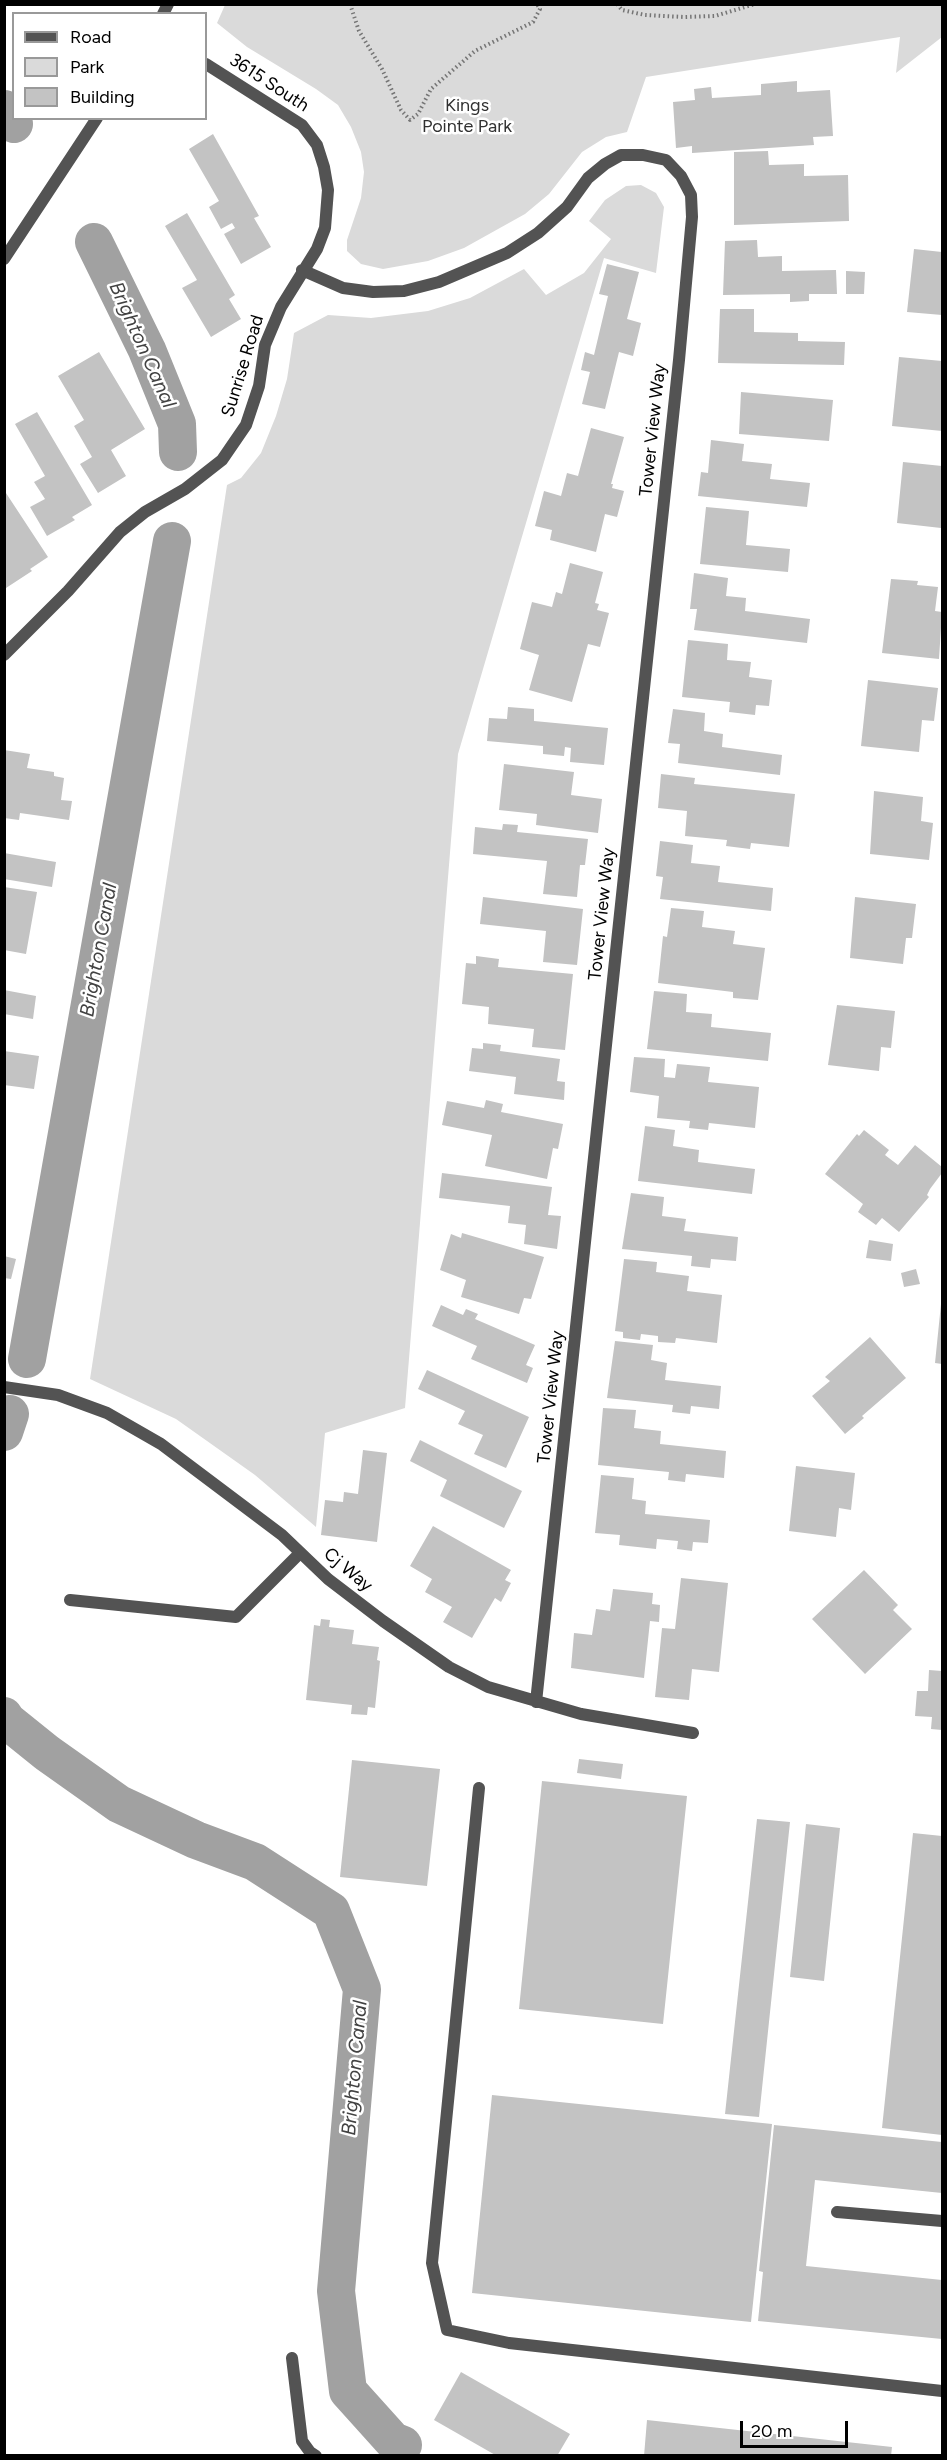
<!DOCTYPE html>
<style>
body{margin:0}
#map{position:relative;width:947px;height:2460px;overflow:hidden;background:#fff;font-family:Figtree,sans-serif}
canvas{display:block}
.frame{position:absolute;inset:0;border:6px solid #000;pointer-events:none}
.legend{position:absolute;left:12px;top:12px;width:195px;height:108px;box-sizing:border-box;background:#fff;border:2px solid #999;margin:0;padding:8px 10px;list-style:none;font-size:18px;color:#000}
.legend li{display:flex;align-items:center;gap:12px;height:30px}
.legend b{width:30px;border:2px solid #999}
.scale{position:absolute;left:740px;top:2421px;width:108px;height:27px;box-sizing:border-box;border:3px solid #000;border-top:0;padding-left:8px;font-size:18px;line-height:21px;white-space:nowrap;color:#000;-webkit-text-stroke:4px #fff;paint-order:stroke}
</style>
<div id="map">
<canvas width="947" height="2460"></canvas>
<div class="frame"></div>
<ul class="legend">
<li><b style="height:8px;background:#535353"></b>Road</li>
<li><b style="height:16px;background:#dadada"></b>Park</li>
<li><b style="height:16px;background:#c3c3c3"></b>Building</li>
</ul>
<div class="scale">20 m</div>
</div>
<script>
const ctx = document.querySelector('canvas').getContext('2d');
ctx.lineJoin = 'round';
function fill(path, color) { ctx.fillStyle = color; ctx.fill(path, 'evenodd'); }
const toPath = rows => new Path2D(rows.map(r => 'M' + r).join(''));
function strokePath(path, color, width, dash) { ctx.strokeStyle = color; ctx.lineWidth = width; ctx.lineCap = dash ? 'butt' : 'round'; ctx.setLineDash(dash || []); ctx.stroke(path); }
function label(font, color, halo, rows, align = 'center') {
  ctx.font = font + ' Figtree,sans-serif'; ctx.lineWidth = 5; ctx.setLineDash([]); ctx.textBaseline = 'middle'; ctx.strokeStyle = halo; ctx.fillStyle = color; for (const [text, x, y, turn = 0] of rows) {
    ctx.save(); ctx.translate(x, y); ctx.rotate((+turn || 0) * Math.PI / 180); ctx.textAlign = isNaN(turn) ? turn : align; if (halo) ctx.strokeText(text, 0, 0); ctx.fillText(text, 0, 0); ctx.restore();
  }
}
const green = toPath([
 [225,5,942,4,942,37,896,73,900,37,646,77,627,132,606,137,582,152,549,194,525,214,464,248,428,261,383,269,361,264,347,251,347,240,361,198,364,172,361,152,351,127,338,105,316,89,247,47,217,23],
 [641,185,656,193,664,207,656,273,604,258,458,754,405,1408,325,1433,316,1527,255,1475,176,1419,90,1379,227,485,241,478,261,453,276,416,287,379,294,333,328,315,371,318,428,311,470,298,524,269,546,295,584,273,611,239,589,221,605,200,626,186]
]);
const canal = toPath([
 [4,109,14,124],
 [94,242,147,350,177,424,178,452],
 [27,1359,172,541],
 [4,1432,10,1414],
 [4,1716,6,1720,47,1753,119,1804,196,1840,255,1862,331,1911,362,1989,336,2291,348,2391,393,2441,403,2445]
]);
const building = toPath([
 [797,81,797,92,830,90,833,136,813,137,814,145,692,153,692,146,676,148,673,102,695,100,694,89,711,87,712,98,761,95,761,84],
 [213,134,259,216,254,218,271,247,241,264,224,234,235,228,232,223,221,229,209,207,219,201,189,149],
 [768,151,769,165,804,164,804,176,848,175,849,221,734,225,734,152],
 [187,213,235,295,229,299,241,319,211,337,182,288,197,280,165,226],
 [757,240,758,257,782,256,782,271,836,270,837,294,809,294,809,301,790,302,790,294,723,295,725,241],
 [914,249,942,252,942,315,907,312],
 [607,264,639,272,627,319,641,323,633,356,619,352,605,409,582,404,590,372,581,370,585,352,594,355,608,296,599,294],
 [846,271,865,272,864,294,846,294],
 [720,309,754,309,754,332,798,333,798,341,845,342,844,365,718,363],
 [99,352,145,429,111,450,126,476,98,493,80,464,92,457,74,426,84,420,58,376],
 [899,357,942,361,942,431,892,426],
 [741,392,833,400,829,441,739,434],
 [37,412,92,505,72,517,75,520,47,536,30,507,45,499,34,482,45,476,15,424],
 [591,428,624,437,611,484,613,484,612,488,624,491,617,517,605,514,596,552,550,540,552,530,535,526,544,491,561,496,567,473,578,476],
 [711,440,744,444,742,461,772,464,770,479,810,483,807,507,698,496,701,472,708,473],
 [903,462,942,466,941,528,897,523],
 [4,490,48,557,30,569,32,571,6,588],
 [706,507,749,511,746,545,790,549,788,572,700,564],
 [570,563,603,572,595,603,599,604,597,610,609,613,600,647,588,644,572,702,529,690,539,655,520,649,532,602,552,607,556,592,562,594],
 [694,573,728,578,726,596,746,598,745,611,810,619,807,643,694,630,697,609,690,609],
 [891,579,918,581,917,585,938,587,935,611,942,612,939,659,882,653],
 [688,640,728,644,727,660,751,662,749,677,772,680,769,706,756,705,755,715,729,712,730,702,682,697],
 [868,680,938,688,934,721,922,720,919,752,861,746],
 [508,707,534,709,534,721,608,728,604,765,570,762,571,748,565,747,564,756,543,754,543,746,487,741,489,718,507,719],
 [673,709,705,713,704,731,723,734,722,747,782,755,780,775,678,763,680,744,668,743],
 [4,750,30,754,27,768,54,772,54,776,64,778,61,800,72,801,69,820,20,813,19,820,4,818],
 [504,764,574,772,571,795,602,799,598,833,536,825,537,814,499,810],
 [661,774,695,778,694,784,795,794,789,847,751,843,750,849,726,846,727,840,685,836,687,811,658,808],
 [874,791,923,797,921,821,933,823,929,860,870,854],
 [503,824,518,825,517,832,588,839,585,865,580,865,577,897,543,894,547,861,473,854,475,827,502,830],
 [660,841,693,845,691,863,720,866,718,882,773,888,771,911,660,899,663,877,656,876],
 [4,853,56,862,52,887,4,879],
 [4,887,37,892,26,954,4,950],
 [483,897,583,909,577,965,543,962,546,931,480,924],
 [855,897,916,904,912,938,906,938,903,964,850,958],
 [671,908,704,911,702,927,735,931,733,944,765,948,758,1000,733,998,733,992,658,983,663,936,667,937],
 [476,956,499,959,498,967,573,974,565,1050,532,1047,534,1029,488,1024,489,1007,462,1004,466,963,476,964],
 [4,990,36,996,33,1019,4,1014],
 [654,991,687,994,686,1012,712,1014,711,1027,771,1033,768,1061,647,1049],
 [837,1005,895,1011,891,1048,881,1047,879,1071,828,1065],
 [483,1043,501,1045,500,1051,560,1059,557,1081,565,1082,564,1100,514,1094,516,1077,469,1071,472,1048,483,1049],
 [4,1051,39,1056,34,1089,4,1085],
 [634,1057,665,1059,664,1077,675,1078,677,1064,710,1067,708,1082,759,1087,755,1128,709,1123,708,1130,689,1128,690,1121,657,1118,659,1096,630,1092],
 [486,1100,503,1104,501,1112,563,1124,558,1149,553,1148,547,1179,485,1166,492,1135,442,1125,447,1101,484,1108],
 [645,1126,675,1130,673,1146,699,1150,698,1162,755,1169,752,1194,638,1181],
 [864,1130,889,1150,885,1155,898,1165,915,1145,942,1167,942,1173,930,1189,927,1195,929,1197,899,1232,882,1218,876,1225,858,1212,863,1204,825,1174,857,1134,859,1136],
 [442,1173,552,1187,548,1215,561,1216,557,1249,524,1244,526,1225,508,1223,510,1206,439,1198],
 [631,1193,664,1197,662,1216,686,1219,684,1231,738,1237,736,1261,711,1259,710,1268,691,1266,692,1256,622,1249],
 [462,1233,544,1257,531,1299,524,1298,519,1314,461,1297,466,1280,440,1270,451,1234,461,1238],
 [869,1240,893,1244,891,1261,866,1258],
 [4,1256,16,1259,11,1279,4,1278],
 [624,1259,657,1262,656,1272,689,1276,687,1291,722,1295,717,1343,676,1338,675,1343,658,1342,658,1336,641,1334,640,1340,623,1338,623,1332,615,1331],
 [916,1269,920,1284,904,1287,901,1273],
 [941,1304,942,1304,942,1364,935,1363],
 [441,1305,463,1315,466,1309,478,1314,475,1319,535,1345,526,1365,533,1368,527,1383,471,1359,477,1346,432,1326],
 [870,1337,906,1378,862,1416,864,1418,845,1434,812,1396,830,1381,825,1377],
 [615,1341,653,1345,651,1360,667,1363,665,1380,721,1386,719,1409,691,1406,690,1414,672,1412,673,1405,607,1398],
 [427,1370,529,1417,506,1468,474,1454,483,1435,458,1424,465,1411,418,1389],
 [603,1408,636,1410,634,1428,661,1431,660,1444,726,1451,724,1478,686,1474,685,1482,668,1480,669,1472,598,1465],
 [420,1440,522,1491,504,1528,440,1496,447,1480,410,1461],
 [363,1450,387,1453,377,1542,321,1535,325,1500,343,1502,344,1492,358,1494],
 [796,1466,855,1473,851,1510,839,1508,836,1537,789,1531],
 [601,1475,634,1478,632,1499,646,1501,645,1514,710,1520,708,1543,693,1542,692,1551,677,1549,678,1541,657,1539,656,1549,619,1545,620,1535,595,1533],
 [433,1526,511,1570,505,1580,511,1583,501,1602,495,1598,472,1638,443,1622,452,1607,425,1592,432,1579,410,1566],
 [864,1570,898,1605,893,1610,912,1629,865,1674,812,1619],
 [681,1578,728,1583,719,1672,692,1669,689,1700,655,1697,662,1628,675,1629],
 [613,1589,653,1593,652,1604,660,1605,659,1622,650,1621,644,1678,571,1668,574,1633,592,1635,596,1609,610,1611],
 [321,1619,330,1620,329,1627,354,1630,352,1644,379,1647,377,1660,380,1661,375,1708,368,1707,367,1715,351,1714,352,1705,306,1700,314,1625,320,1626],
 [929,1670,942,1671,942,1730,931,1729,932,1717,915,1716,917,1691,928,1691],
 [579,1759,623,1764,621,1779,577,1773],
 [352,1760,440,1769,427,1886,340,1877],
 [542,1781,687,1796,663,2024,519,2009],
 [757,1819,790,1822,759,2117,725,2114],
 [806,1824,840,1828,824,1981,790,1977],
 [913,1833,942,1836,942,2135,882,2128],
 [492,2095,772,2124,751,2322,472,2293],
 [774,2125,942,2142,942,2193,815,2180,806,2266,942,2280,942,2339,758,2321,763,2272,759,2271],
 [461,2372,570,2434,557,2456,497,2456,434,2420],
 [647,2420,892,2447,891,2456,644,2456]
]);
const path = toPath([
 [350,4,359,31,382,69,401,110,410,120,418,114,431,89,475,51,533,22,540,9,537,4],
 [617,4,622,10,645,15,684,17,715,16,755,4]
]);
const service = toPath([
 [70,1600,236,1617,300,1553],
 [479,1788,432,2263,447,2330,509,2343,942,2391],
 [837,2212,942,2221],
 [292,2358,302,2441,310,2452,316,2456]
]);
const minor = toPath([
 [302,270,343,288,373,292,404,291,439,282,507,253,538,233,567,207,588,178,605,164,621,155,643,155,666,160,681,176,691,195,692,217,679,360,536,1702],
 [4,655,68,591,120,532,145,512,185,489,222,460,246,425,259,386,265,345,281,307,317,249,325,228,328,190,324,167,317,145,302,125,206,64],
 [4,1387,58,1395,107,1413,161,1444,282,1535,328,1579,383,1621,449,1667,488,1687,581,1714,693,1733]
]);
const tertiary = toPath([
 [163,14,168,4],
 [4,259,97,118]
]);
const streetNames = [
 ["3615 South",269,83,33],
 ["Sunrise Road",243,366,-73],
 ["Tower View Way",653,430,-84],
 ["Tower View Way",602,914,-84],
 ["Tower View Way",551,1397,-84],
 ["Cj Way",348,1570,40]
];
const parkNames = [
 ["Kings",467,106],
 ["Pointe Park",467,127]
];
const waterNames = [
 ["Brighton Canal",142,345,66],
 ["Brighton Canal",99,950,-80],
 ["Brighton Canal",355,2068,-85]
];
fill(green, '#dadada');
strokePath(canal, '#a1a1a1', 38);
fill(building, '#c3c3c3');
strokePath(path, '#757575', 4, [1.5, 3]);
strokePath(service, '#535353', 12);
strokePath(minor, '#535353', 12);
strokePath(tertiary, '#535353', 12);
label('18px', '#000', '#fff', streetNames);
label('18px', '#313131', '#fff', parkNames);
label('italic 20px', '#424242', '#fff', waterNames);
</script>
